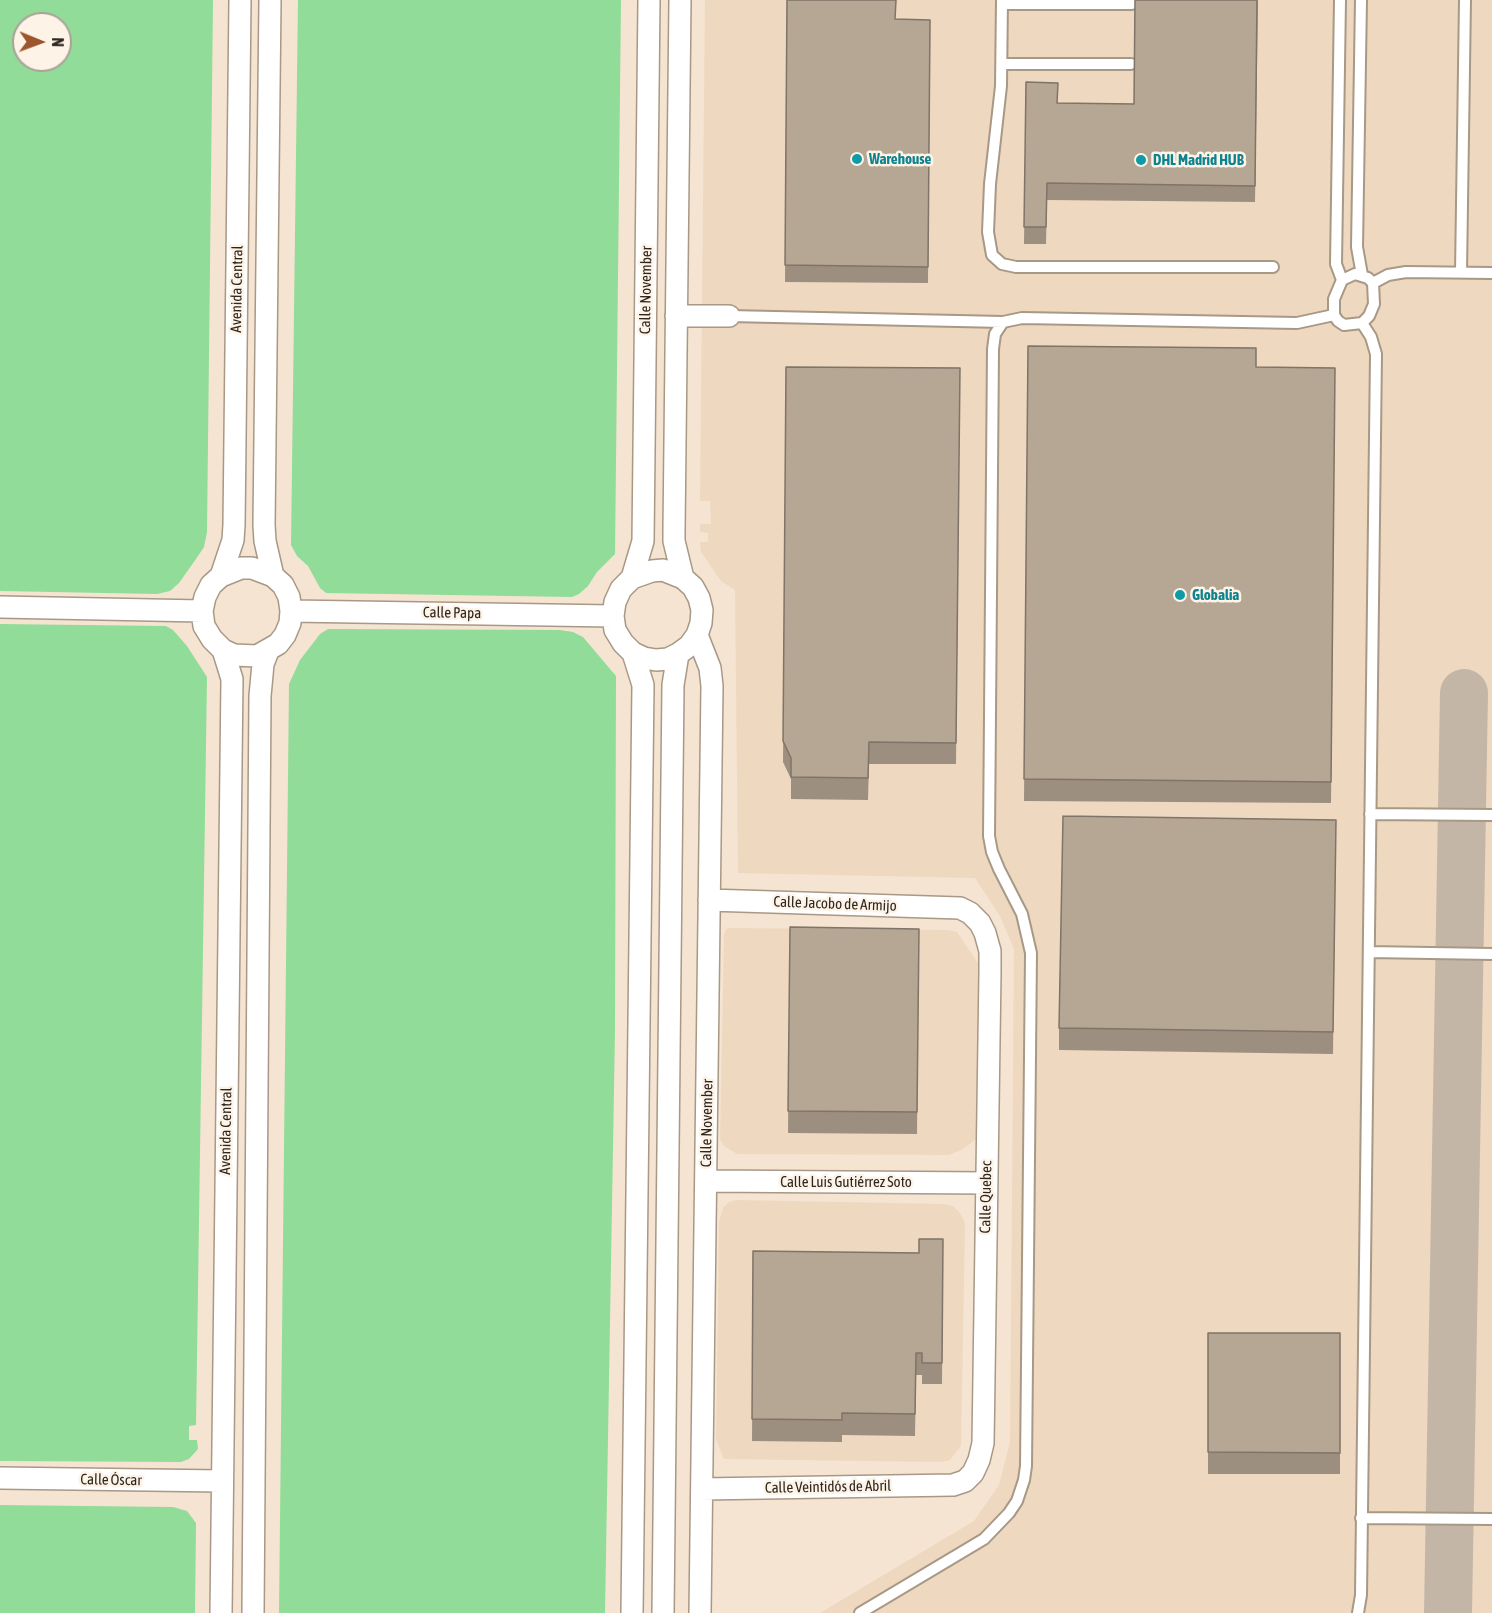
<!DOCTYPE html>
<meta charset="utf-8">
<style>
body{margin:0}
#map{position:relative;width:1492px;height:1613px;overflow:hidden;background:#f5e4d1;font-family:"Asap Condensed",sans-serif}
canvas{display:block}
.north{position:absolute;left:12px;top:12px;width:60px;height:60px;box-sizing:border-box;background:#fdf3e7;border:2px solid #aaa197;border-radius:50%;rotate:91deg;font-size:16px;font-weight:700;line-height:24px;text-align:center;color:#2e2720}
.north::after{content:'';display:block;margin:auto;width:21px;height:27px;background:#9c552c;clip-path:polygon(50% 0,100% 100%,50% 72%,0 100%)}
</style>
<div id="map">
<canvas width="1492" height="1613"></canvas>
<div class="north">N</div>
</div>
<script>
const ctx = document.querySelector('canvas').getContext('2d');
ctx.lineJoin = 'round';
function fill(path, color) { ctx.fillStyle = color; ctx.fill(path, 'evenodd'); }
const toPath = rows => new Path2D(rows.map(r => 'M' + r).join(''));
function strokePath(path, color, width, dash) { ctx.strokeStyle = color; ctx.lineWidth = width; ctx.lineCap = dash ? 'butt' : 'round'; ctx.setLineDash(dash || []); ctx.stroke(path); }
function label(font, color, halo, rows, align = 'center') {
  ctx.font = font + ' "Asap Condensed",sans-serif'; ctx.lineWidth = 5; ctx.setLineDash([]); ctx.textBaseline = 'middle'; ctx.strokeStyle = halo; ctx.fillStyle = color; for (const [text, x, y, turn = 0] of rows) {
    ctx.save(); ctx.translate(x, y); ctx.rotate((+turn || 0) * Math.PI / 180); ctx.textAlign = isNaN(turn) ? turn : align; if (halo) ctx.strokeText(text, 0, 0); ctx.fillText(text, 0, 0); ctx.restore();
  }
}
const built = toPath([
 [705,0,1492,0,1492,1613,820,1613,974,1521,999,1485,1010,1442,1014,949,1000,916,975,878,738,873,735,590,721,581,701,552,700,542,708,542,708,533,700,532,700,524,711,524,710,501,700,501],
 [731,928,948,930,957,932,980,966,980,1130,975,1140,961,1150,949,1155,737,1154,724,1146,720,1139,724,935,726,929],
 [737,1200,944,1204,953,1206,960,1213,965,1223,961,1446,950,1460,941,1462,724,1459,716,1440,719,1222,723,1208,729,1202]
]);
const green = toPath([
 [0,0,213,0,207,532,204,547,196,559,179,583,170,591,157,594,0,591],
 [24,24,60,24,60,60,24,60],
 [298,0,621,0,615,554,597,572,588,586,579,594,572,597,326,593,320,588,308,566,297,556,291,545],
 [0,624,166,626,173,630,187,646,207,677,196,1425,189,1426,189,1440,197,1440,198,1449,189,1459,181,1462,0,1461],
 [328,629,560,630,573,632,583,637,616,676,615,1031,605,1613,279,1613,289,684,300,660,320,634],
 [0,1505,173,1507,187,1511,196,1523,195,1613,0,1613]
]);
const taxiway = toPath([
 [1448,1613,1464,693]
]);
const service = toPath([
 [1002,0,1001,86,990,184,988,232,992,255,1002,264,1016,267,1273,267],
 [1340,0,1336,264,1342,280],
 [1361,0,1357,247,1362,275],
 [1002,4,1132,4],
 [1002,64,1131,64],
 [1461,272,1465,0],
 [1355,274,1368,278,1373,283,1374,304,1369,316,1362,323,1344,325,1338,321,1334,315,1334,299,1342,280,1355,274],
 [1373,283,1388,275,1406,272,1492,273],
 [729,316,1003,322,1022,318,1297,323,1334,315],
 [1370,814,1492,815],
 [1369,952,1492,954],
 [1361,1518,1492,1519],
 [860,1613,984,1539,1009,1513,1017,1501,1024,1480,1026,1466,1031,953,1022,914,999,869,992,852,989,836,993,349,995,334,1003,322],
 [1358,1613,1361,1595,1376,354,1371,337,1362,323]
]);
const minor = toPath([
 [270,0,264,525,265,541,273,576],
 [680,0,674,530,674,541,683,578],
 [676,316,729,316],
 [221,576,241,568,252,568,273,576,283,585,289,597,291,611,290,623,285,635,278,644,257,656,234,655,223,650,212,639,204,626,202,611,205,597,211,585,221,576,233,540,234,525,240,0],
 [632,578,652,571,663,570,683,578,693,587,699,598,702,610,701,623,697,635,689,646,678,654,668,659,656,660,644,658,633,653,623,643,615,630,613,616,615,602,621,589,632,578,643,541,649,0],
 [0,607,202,611],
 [291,611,613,616],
 [697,635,710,668,712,686,700,1613],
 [706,1181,986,1183],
 [0,1478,222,1481],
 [702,1489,953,1485,965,1481,973,1473,979,1460,983,1443,990,972,990,951,985,933,980,923,970,913,960,908,709,900],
 [221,1613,232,679,223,650],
 [253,1613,260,696,263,664,268,651],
 [632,1613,643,685,633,653],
 [663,1613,673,685,678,654]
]);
const wall = toPath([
 [787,0,896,19,930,20,928,283,785,282],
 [1258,0,1255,202,1047,200,1046,244,1024,244,1026,82,1058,103,1134,104],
 [1028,346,1256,367,1335,368,1331,803,1024,801],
 [786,367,960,368,956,764,869,764,868,800,791,799,791,779,783,762],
 [1336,820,1333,1054,1059,1050,1059,1028],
 [790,927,919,929,917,1134,788,1133],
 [943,1239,942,1384,922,1384,922,1375,916,1375,915,1436,842,1435,842,1442,752,1441,753,1251,919,1253],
 [1208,1333,1340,1333,1340,1474,1208,1474]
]);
const building = toPath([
 [787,0,896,0,895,19,930,20,928,267,785,265,787,0],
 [1135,0,1257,0,1255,186,1047,183,1046,227,1024,227,1026,82,1058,83,1057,103,1134,104,1135,0],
 [1028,346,1256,348,1256,367,1335,368,1331,782,1024,779,1028,346],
 [786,367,960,368,956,743,869,742,868,778,791,777,791,758,783,741,786,367],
 [1063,816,1336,820,1333,1032,1059,1028,1063,816],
 [790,927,919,929,917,1112,788,1111,790,927],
 [919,1239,943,1239,942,1363,922,1363,922,1353,916,1353,915,1414,842,1413,842,1420,752,1419,753,1251,919,1253,919,1239],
 [1208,1333,1340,1333,1340,1453,1208,1452,1208,1333]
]);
const markers = [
 [857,159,6,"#0f9aa8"],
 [1141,160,6,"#0f9aa8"],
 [1180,595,6,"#0f9aa8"]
];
const cultureNames = [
 ["Warehouse",869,159],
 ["DHL Madrid HUB",1153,160],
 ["Globalia",1192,595]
];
const streetNames = [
 ["Avenida Central",237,289,-89],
 ["Calle November",646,290,-89],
 ["Calle Papa",452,613,1],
 ["Calle Jacobo de Armijo",835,904,2],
 ["Calle November",707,1123,-89],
 ["Avenida Central",226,1131,-89],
 ["Calle Luis Gutiérrez Soto",846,1182],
 ["Calle Quebec",986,1197,-89],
 ["Calle Óscar",111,1480,1],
 ["Calle Veintidós de Abril",828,1487,-1]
];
fill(built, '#eed8c0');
fill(green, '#91dc99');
strokePath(taxiway, '#c4b6a6', 48);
strokePath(service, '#a89886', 14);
strokePath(minor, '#a89886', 24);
strokePath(service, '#fff', 10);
strokePath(minor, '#fff', 21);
fill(wall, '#9d8f7f');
fill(building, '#b6a694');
strokePath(building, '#7f7468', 1.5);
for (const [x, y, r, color] of markers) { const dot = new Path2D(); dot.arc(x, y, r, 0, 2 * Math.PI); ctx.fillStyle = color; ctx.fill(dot); strokePath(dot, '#fdf3e7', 2); }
label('bold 15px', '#0d838f', '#fdf3e7', cultureNames, 'left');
label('15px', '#2e2720', '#fdf3e7', streetNames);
</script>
